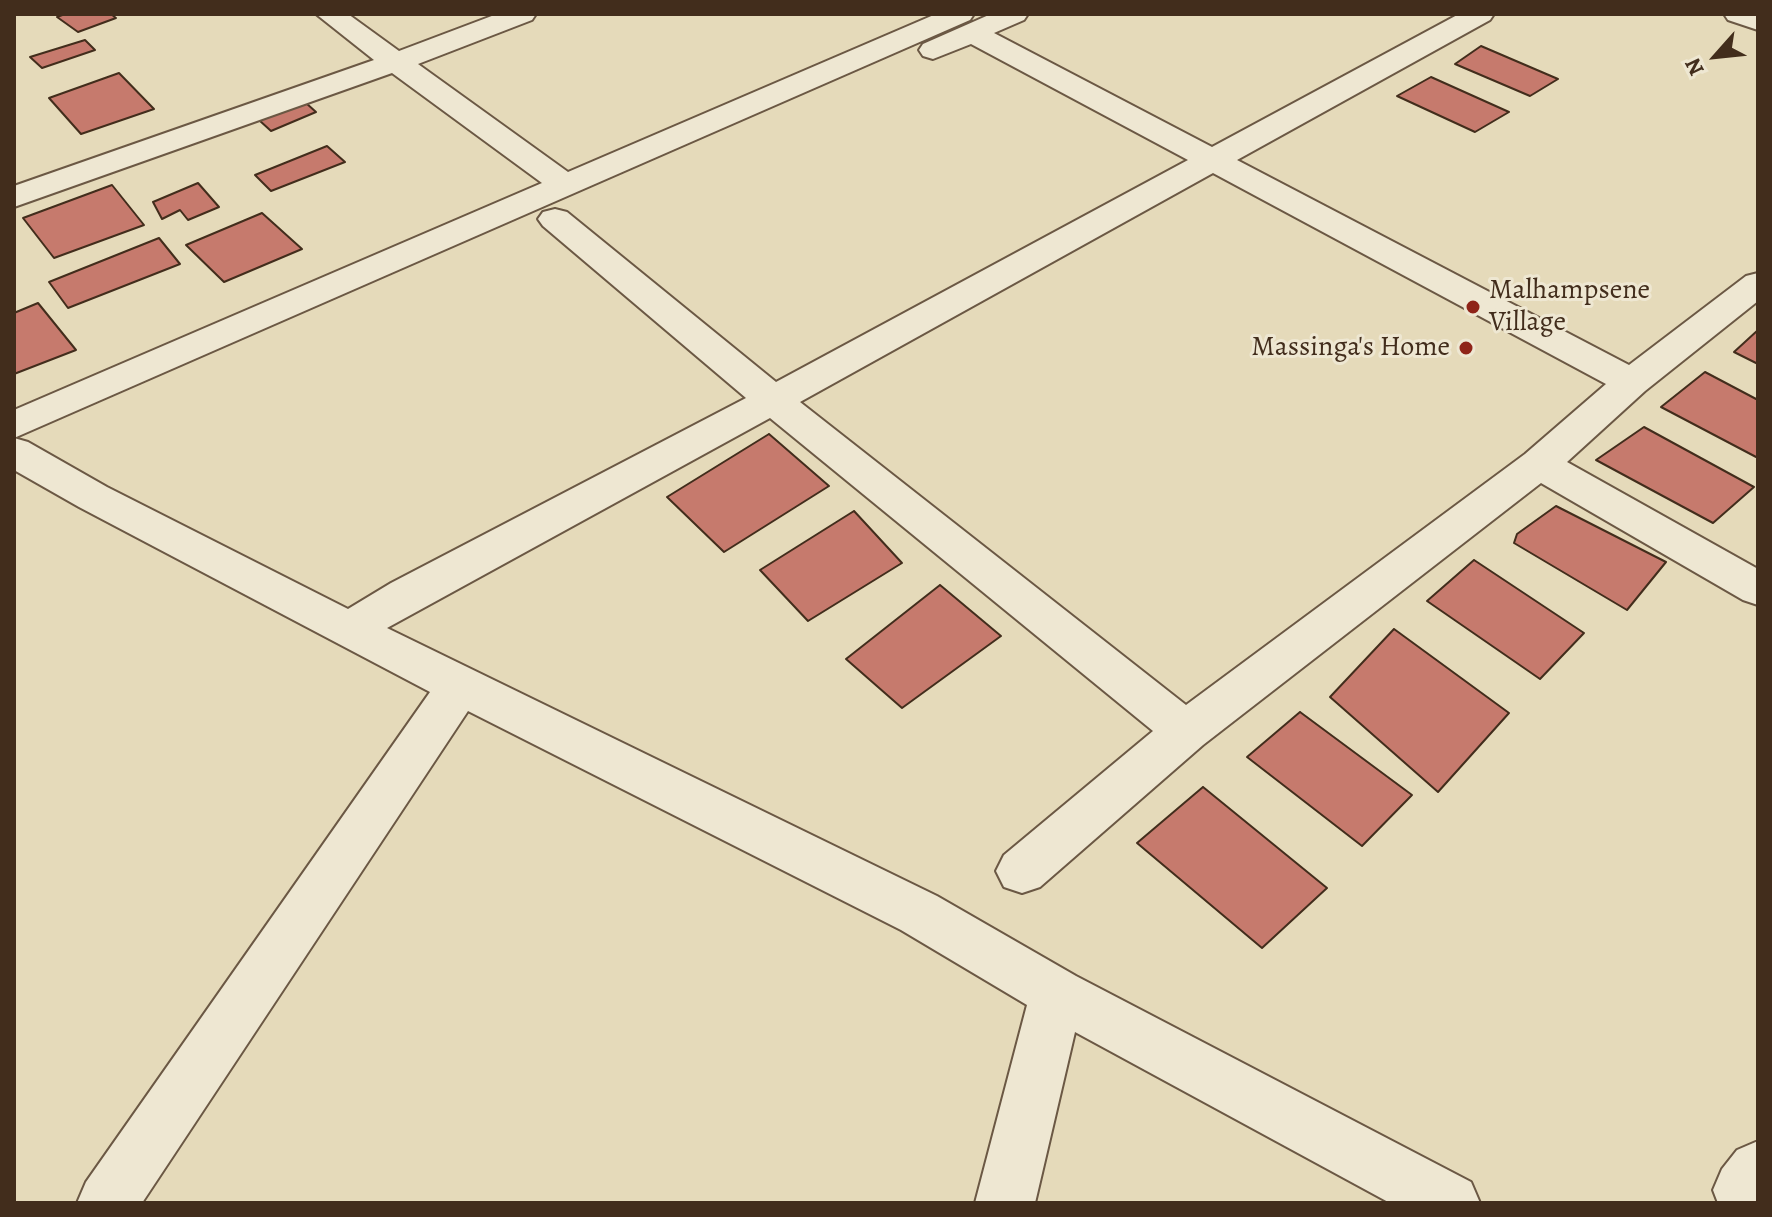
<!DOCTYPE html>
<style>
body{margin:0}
#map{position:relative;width:1772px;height:1217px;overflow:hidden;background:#e5daba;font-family:Alegreya,serif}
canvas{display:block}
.frame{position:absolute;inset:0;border:16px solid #422d1c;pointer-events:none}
.north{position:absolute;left:1676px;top:16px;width:80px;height:80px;-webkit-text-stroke:6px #eee7d2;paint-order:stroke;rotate:243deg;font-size:22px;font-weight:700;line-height:32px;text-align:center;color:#422d1c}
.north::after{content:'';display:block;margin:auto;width:28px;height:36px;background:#422d1c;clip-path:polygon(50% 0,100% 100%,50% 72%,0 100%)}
</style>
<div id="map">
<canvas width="1772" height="1217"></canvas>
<div class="frame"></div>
<div class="north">N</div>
</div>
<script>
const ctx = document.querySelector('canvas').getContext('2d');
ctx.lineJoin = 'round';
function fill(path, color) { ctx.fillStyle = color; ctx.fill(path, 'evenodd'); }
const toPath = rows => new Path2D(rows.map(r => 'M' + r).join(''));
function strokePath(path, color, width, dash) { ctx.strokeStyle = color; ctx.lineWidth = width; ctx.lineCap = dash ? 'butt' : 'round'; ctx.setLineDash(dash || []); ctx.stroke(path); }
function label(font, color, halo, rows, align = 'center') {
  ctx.font = font + ' Alegreya,serif'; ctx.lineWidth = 6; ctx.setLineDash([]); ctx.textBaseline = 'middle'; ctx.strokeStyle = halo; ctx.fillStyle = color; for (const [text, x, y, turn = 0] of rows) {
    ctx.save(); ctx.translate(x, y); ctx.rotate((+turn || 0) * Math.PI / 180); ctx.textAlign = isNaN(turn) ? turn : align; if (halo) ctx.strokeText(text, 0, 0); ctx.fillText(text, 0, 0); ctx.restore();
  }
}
const building = toPath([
 [65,14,111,14,116,18,78,32,57,17,65,14],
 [85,40,95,50,42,68,30,57,85,40],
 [1481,46,1558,79,1530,96,1455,64,1481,46],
 [119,73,154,109,81,134,49,98,119,73],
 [1431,77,1509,112,1475,132,1397,96,1431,77],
 [306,103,316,112,271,131,259,120,306,103],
 [327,146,345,162,271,191,255,175,327,146],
 [198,183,219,207,188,220,180,210,162,219,153,202,198,183],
 [112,185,144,225,54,258,23,218,112,185],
 [262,213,302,249,224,282,186,245,262,213],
 [159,238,180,264,68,308,49,282,159,238],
 [38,303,76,350,14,374,14,313,38,303],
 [1758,330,1758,364,1734,352,1758,330],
 [1705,372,1758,400,1758,458,1661,407,1705,372],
 [1644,427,1754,487,1713,523,1596,460,1644,427],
 [769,434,829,486,724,552,667,497,769,434],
 [1556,506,1666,562,1627,610,1514,543,1517,534,1556,506],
 [854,511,902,563,808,621,760,570,854,511],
 [1474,560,1584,633,1540,679,1427,601,1474,560],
 [940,585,1001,636,902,708,846,659,940,585],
 [1394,629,1509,713,1438,792,1330,697,1394,629],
 [1300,712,1412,795,1362,846,1247,757,1300,712],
 [1203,787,1327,888,1262,948,1137,843,1203,787]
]);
const minor = toPath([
 [316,14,348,14,399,51,497,14,536,14,532,20,418,64,568,172,936,14,974,14,970,20,14,438,14,410,542,183,392,73,14,207,14,186,374,60,316,14],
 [991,14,1028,14,1024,20,994,33,1212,147,1459,14,1494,14,1490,20,1237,160,1629,365,1746,276,1758,273,1758,301,1645,391,1567,462,1758,569,1758,605,1743,600,1541,483,1203,745,1040,887,1022,893,1004,887,996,871,1004,855,1153,731,770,418,387,628,937,896,1076,976,1471,1182,1480,1203,1390,1203,1075,1032,1035,1203,975,1203,1027,1005,901,930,468,711,142,1203,77,1203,86,1182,430,692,79,507,14,470,14,438,28,442,107,487,348,609,391,583,746,398,543,226,538,219,543,212,555,209,567,212,776,382,1188,160,971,44,933,59,923,56,919,50,923,44,991,14],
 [1213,173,1606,384,1525,454,1186,705,800,402,1213,173],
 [1724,14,1758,14,1758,30,1728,20,1724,14],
 [1758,1141,1758,1203,1718,1203,1713,1190,1722,1169,1737,1150,1758,1141]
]);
const markers = [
 [1473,307,8,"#8f2418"],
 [1466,348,8,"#8f2418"]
];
const poiNames = [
 ["Malhampsene",1489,291],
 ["Village",1489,323],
 ["Massinga's Home",1450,348,"right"]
];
fill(building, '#c67a6d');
strokePath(building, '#422d1c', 2);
strokePath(minor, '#6b5844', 4);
fill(minor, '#eee7d2');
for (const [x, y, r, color] of markers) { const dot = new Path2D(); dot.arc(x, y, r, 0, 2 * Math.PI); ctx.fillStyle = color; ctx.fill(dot); strokePath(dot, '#eee7d2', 3); }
label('28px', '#422d1c', '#eee7d2', poiNames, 'left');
</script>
